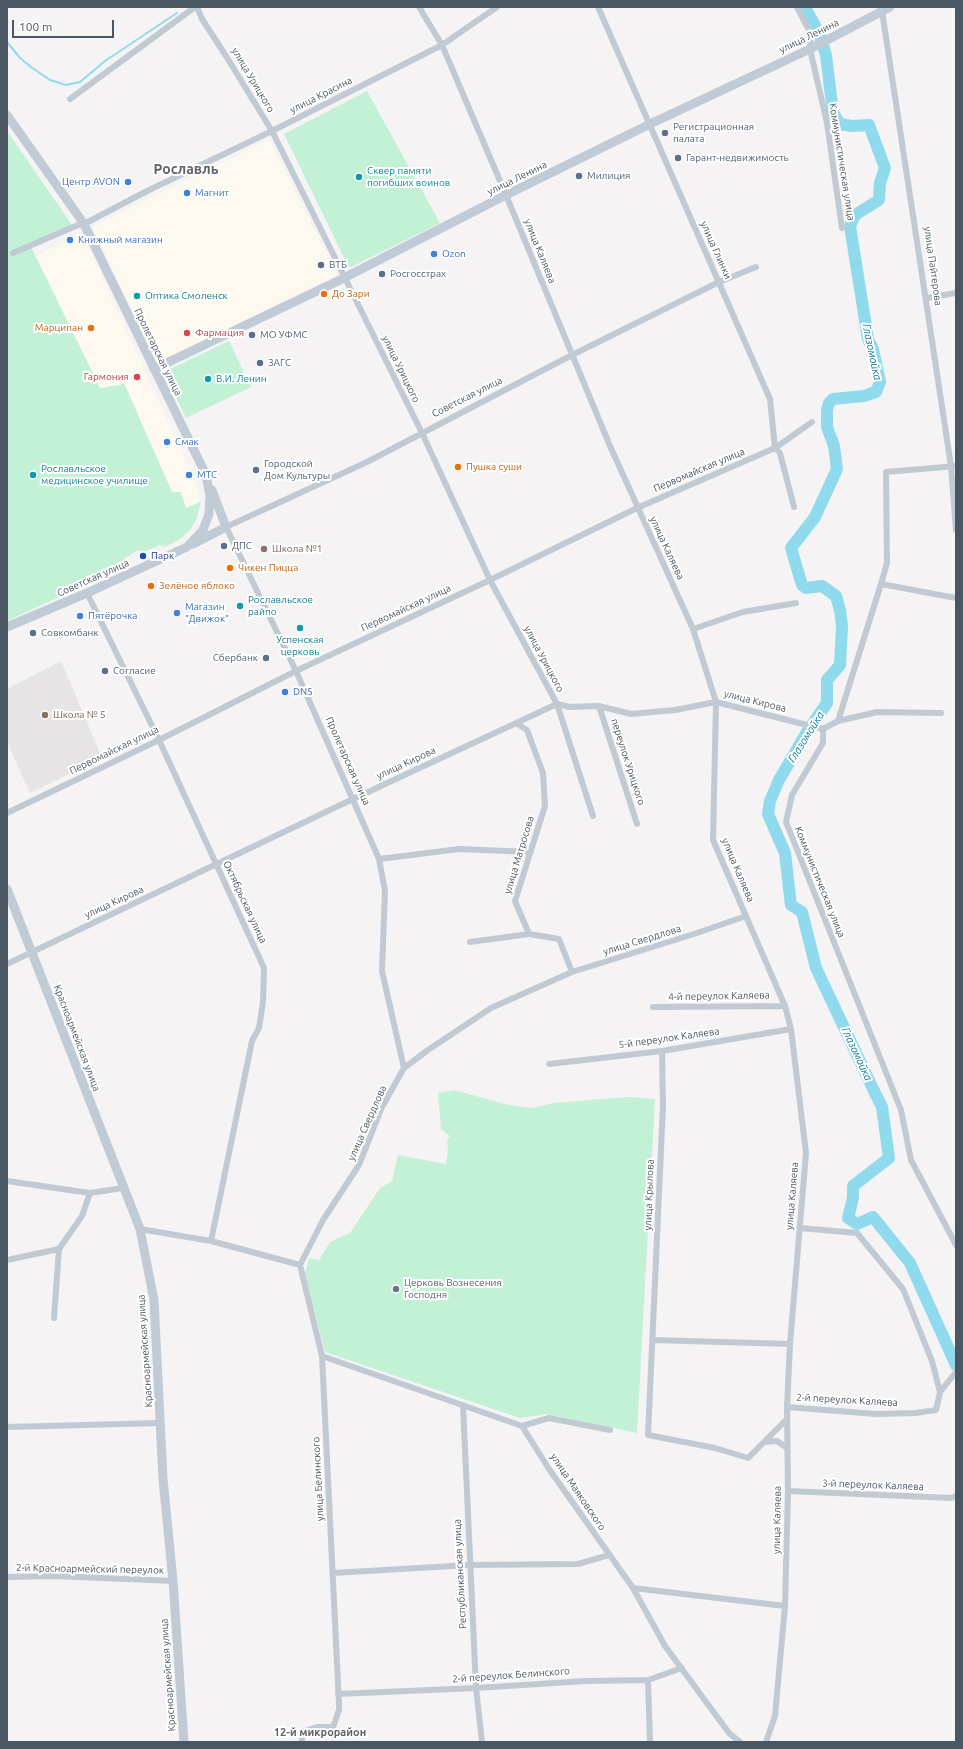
<!DOCTYPE html>
<meta charset="utf-8">
<style>
body{margin:0}
#map{position:relative;width:963px;height:1749px;overflow:hidden;background:#f5f3f3;font-family:Ubuntu,sans-serif}
canvas{display:block}
.frame{position:absolute;inset:0;border:8px solid #4a5661;pointer-events:none}
.scale{position:absolute;left:12px;top:20px;width:102px;height:18px;box-sizing:border-box;border:2px solid #4a5661;border-top:0;padding-left:5px;font-size:12px;line-height:14px;white-space:nowrap;color:#4a5661;-webkit-text-stroke:3px #fff;paint-order:stroke}
</style>
<div id="map">
<canvas width="963" height="1749"></canvas>
<div class="frame"></div>
<div class="scale">100 m</div>
</div>
<script>
const ctx = document.querySelector('canvas').getContext('2d');
ctx.lineJoin = 'round';
function fill(path, color) { ctx.fillStyle = color; ctx.fill(path, 'evenodd'); }
const toPath = rows => new Path2D(rows.map(r => 'M' + r).join(''));
function strokePath(path, color, width, dash) { ctx.strokeStyle = color; ctx.lineWidth = width; ctx.lineCap = dash ? 'butt' : 'round'; ctx.setLineDash(dash || []); ctx.stroke(path); }
function label(font, color, halo, rows, align = 'center') {
  ctx.font = font + ' Ubuntu,sans-serif'; ctx.lineWidth = 4; ctx.setLineDash([]); ctx.textBaseline = 'middle'; ctx.strokeStyle = halo; ctx.fillStyle = color; for (const [text, x, y, turn = 0] of rows) {
    ctx.save(); ctx.translate(x, y); ctx.rotate((+turn || 0) * Math.PI / 180); ctx.textAlign = isNaN(turn) ? turn : align; if (halo) ctx.strokeText(text, 0, 0); ctx.fillText(text, 0, 0); ctx.restore();
  }
}
const commercial = toPath([
 [269,139,337,275,158,362,92,227],
 [82,234,196,483,200,496,199,502,186,508,172,492,124,383,120,385,100,388,36,256]
]);
const education = toPath([
 [61,661,102,758,30,793,7,742,7,689]
]);
const green = toPath([
 [367,91,440,223,349,268,284,134],
 [7,131,72,225,31,247,100,388,120,385,124,383,172,492,181,492,186,508,201,502,196,520,190,530,179,540,165,547,160,545,144,552,138,550,125,558,117,570,7,621],
 [229,341,251,387,186,418,164,372],
 [454,1090,509,1105,532,1108,554,1103,628,1097,655,1099,637,1433,547,1414,520,1418,325,1352,305,1274,309,1258,319,1260,330,1242,350,1233,380,1188,392,1181,398,1155,446,1164,448,1150,447,1140,450,1136,441,1129,438,1093]
]);
const stream = toPath([
 [7,42,20,58,31,67,50,80,66,85,80,82,105,61,177,13]
]);
const river = toPath([
 [805,7,819,33,826,55,833,113,840,124,852,126,869,125,885,168,880,183,879,200,855,215,850,226,868,339,873,349,880,382,876,392,864,396,833,399,829,403,827,410,827,427,834,446,837,469,815,517,791,548,802,585,806,588,822,586,836,596,840,610,842,626,840,665,827,680,827,703,807,732,779,780,770,801,768,814,785,853,791,905,802,912,816,968,874,1091,882,1107,889,1158,853,1186,853,1198,848,1218,857,1224,873,1217,910,1263,956,1365]
]);
const minor = toPath([
 [197,7,202,19,226,56,272,131,422,433,490,580,557,704,593,816],
 [419,7,442,45,506,195,610,446,693,629,716,702,713,840,785,1006,791,1029,806,1153,790,1344,787,1407,788,1491,785,1606,775,1716,766,1742],
 [598,7,770,399,775,448,780,453,794,507],
 [797,7,811,34,810,49,827,123,842,228],
 [882,11,951,466,956,530],
 [70,99,195,7],
 [13,253,78,225,84,224,147,191,272,131,442,45,497,7],
 [926,298,956,293],
 [956,466,886,472,887,563,881,584,838,721,823,729,823,743,792,795,786,822,901,1110,911,1160,956,1245],
 [881,584,956,598],
 [87,593,159,740,264,968,263,1002,259,1028,252,1041,211,1241],
 [693,629,743,612,796,603],
 [599,706,637,824],
 [838,721,877,712,941,713],
 [516,723,527,730,543,773,545,806,515,901,529,934,559,939,572,972],
 [7,813,159,740,296,671,490,580,637,508,775,448,812,422],
 [379,859,459,849,530,852],
 [470,942,529,934],
 [7,964,353,799,557,704,570,707,599,706,631,714,675,710,716,702,823,729],
 [653,1007,785,1006],
 [662,1051,663,1105,648,1435,715,1448,748,1458,786,1420],
 [549,1064,662,1051,791,1029],
 [404,1068,382,971,385,891,379,859,296,671,226,527,367,462,572,355,719,282,756,267],
 [7,1181,90,1193,123,1188],
 [140,1229,211,1241,300,1265],
 [7,1260,59,1249,82,1216,90,1193],
 [300,1265,323,1220,359,1165,382,1107,404,1068,428,1050,491,1008,572,972,694,934,746,916],
 [300,1265,322,1356,339,1704,339,1710,333,1727,317,1727,302,1732,302,1742],
 [54,1318,59,1249],
 [653,1340,790,1344],
 [322,1356,522,1426,549,1469,633,1588,665,1646,729,1733,740,1742],
 [940,1392,956,1372],
 [463,1405,476,1688,482,1742],
 [787,1407,876,1414,916,1413,936,1410,940,1392,932,1361,903,1289,857,1233,800,1228],
 [522,1426,549,1418,610,1430],
 [7,1427,161,1423],
 [764,1442,777,1441,787,1448],
 [788,1491,951,1498,956,1496],
 [333,1573,469,1565,578,1564,609,1555],
 [7,1577,55,1576,173,1581],
 [633,1588,785,1606],
 [648,1680,650,1742],
 [338,1694,476,1688,586,1681,648,1680,682,1668]
]);
const secondary = toPath([
 [7,115,84,224,206,475,210,496,209,514,203,530,187,547,87,593,7,627],
 [154,369,338,281,506,195,650,124,810,49,890,7],
 [193,544,226,527,212,490],
 [7,889,140,1229,154,1300,163,1479,173,1581,184,1742]
]);
const markers = [
 [665,133,4,"#5c6f8a"],
 [678,158,4,"#5c6f8a"],
 [579,176,4,"#5c6f8a"],
 [359,177,4,"#0f9aa8"],
 [128,182,4,"#3f7fe0"],
 [187,193,4,"#3f7fe0"],
 [70,240,4,"#3f7fe0"],
 [434,254,4,"#3f7fe0"],
 [321,265,4,"#5c6f8a"],
 [382,274,4,"#5c6f8a"],
 [324,294,4,"#e8710a"],
 [137,296,4,"#0f9aa8"],
 [91,328,4,"#e8710a"],
 [187,333,4,"#e0444e"],
 [252,335,4,"#5c6f8a"],
 [260,363,4,"#5c6f8a"],
 [137,377,4,"#e0444e"],
 [208,379,4,"#0f9aa8"],
 [167,442,4,"#3f7fe0"],
 [458,467,4,"#e8710a"],
 [256,470,4,"#5c6f8a"],
 [33,475,4,"#0f9aa8"],
 [189,475,4,"#3f7fe0"],
 [224,546,4,"#5c6f8a"],
 [264,549,4,"#8d6e63"],
 [143,556,4,"#1a4fb4"],
 [230,568,4,"#e8710a"],
 [151,586,4,"#e8710a"],
 [240,606,4,"#0f9aa8"],
 [177,613,4,"#3f7fe0"],
 [80,616,4,"#3f7fe0"],
 [300,628,4,"#0f9aa8"],
 [33,633,4,"#5c6f8a"],
 [266,658,4,"#5c6f8a"],
 [105,671,4,"#5c6f8a"],
 [285,692,4,"#3f7fe0"],
 [45,715,4,"#8d6e63"],
 [396,1289,4,"#6b7280"]
];
const streetNames = [
 ["улица Ленина",809,36,-26],
 ["улица Урицкого",253,80,59],
 ["улица Красина",321,95,-27],
 ["Коммунистическая улица",842,162,81],
 ["улица Ленина",517,178,-26],
 ["улица Глинки",716,250,66],
 ["улица Каляева",540,251,68],
 ["улица Пайтерова",933,266,82],
 ["Пролетарская улица",158,352,64],
 ["улица Урицкого",401,369,64],
 ["Советская улица",467,397,-27],
 ["Первомайская улица",699,470,-23],
 ["улица Каляева",667,548,65],
 ["Советская улица",93,578,-24],
 ["Первомайская улица",406,608,-25],
 ["улица Урицкого",544,659,62],
 ["улица Кирова",755,701,14],
 ["Первомайская улица",114,750,-26],
 ["Пролетарская улица",348,761,66],
 ["переулок Урицкого",628,762,72],
 ["улица Кирова",406,763,-25],
 ["улица Матросова",519,855,-73],
 ["улица Каляева",738,870,67],
 ["Коммунистическая улица",820,882,68],
 ["улица Кирова",114,902,-25],
 ["Октябрьская улица",245,902,65],
 ["улица Свердлова",642,940,-17],
 ["4-й переулок Каляева",719,996,-1],
 ["Красноармейская улица",77,1038,69],
 ["5-й переулок Каляева",669,1038,-8],
 ["улица Свердлова",367,1123,-66],
 ["улица Крылова",649,1195,-88],
 ["улица Каляева",792,1196,-85],
 ["Красноармейская улица",145,1351,-94],
 ["2-й переулок Каляева",847,1400,3],
 ["улица Белинского",318,1479,-93],
 ["3-й переулок Каляева",873,1485,2],
 ["улица Маяковского",578,1492,56],
 ["улица Каляева",777,1520,-89],
 ["2-й Красноармейский переулок",90,1569,1],
 ["Республиканская улица",460,1574,-93],
 ["Красноармейская улица",168,1675,-94],
 ["2-й переулок Белинского",511,1675,-4]
];
const serviceNames = [
 ["Регистрационная",673,127],
 ["палата",673,139],
 ["Гарант-недвижимость",686,158],
 ["Милиция",587,176],
 ["ВТБ",329,265],
 ["Росгосстрах",390,274],
 ["МО УФМС",260,335],
 ["ЗАГС",268,363],
 ["Городской",264,464],
 ["Дом Культуры",264,476],
 ["ДПС",232,546],
 ["Совкомбанк",41,633],
 ["Сбербанк",258,658,"right"],
 ["Согласие",113,671]
];
const cultureNames = [
 ["Сквер памяти",367,171],
 ["погибших воинов",367,183],
 ["Оптика Смоленск",145,296],
 ["В.И. Ленин",216,379],
 ["Рославльское",41,469],
 ["медицинское училище",41,481],
 ["Рославльское",248,600],
 ["райпо",248,612],
 ["Успенская",300,640,"center"],
 ["церковь",300,652,"center"]
];
const shopNames = [
 ["Центр AVON",120,182,"right"],
 ["Магнит",195,193],
 ["Книжный магазин",78,240],
 ["Ozon",442,254],
 ["Смак",175,442],
 ["МТС",197,475],
 ["Магазин",185,607],
 ["\"Движок\"",185,619],
 ["Пятёрочка",88,616],
 ["DNS",293,692]
];
const foodNames = [
 ["До Зари",332,294],
 ["Марципан",83,328,"right"],
 ["Пушка суши",466,467],
 ["Чикен Пицца",238,568],
 ["Зелёное яблоко",159,586]
];
const healthNames = [
 ["Фармация",195,333],
 ["Гармония",129,377,"right"]
];
const educationNames = [
 ["Школа №1",272,549],
 ["Школа № 5",53,715]
];
const transitNames = [
 ["Парк",151,556]
];
const worshipNames = [
 ["Церковь Вознесения",404,1283],
 ["Господня",404,1295]
];
const waterNames = [
 ["Глазомойка",872,352,78],
 ["Глазомойка",806,737,-58],
 ["Глазомойка",857,1054,65]
];
const neighbourhoodNames = [
 ["12-й микрорайон",320,1732]
];
const districtNames = [
 ["Рославль",186,169]
];
fill(commercial, '#fdf9ef');
fill(education, '#e6e4e5');
fill(green, '#c3f1d5');
strokePath(stream, '#90daee', 2);
strokePath(river, '#90daee', 12);
strokePath(minor, '#c1cad2', 6);
strokePath(secondary, '#c1cbd6', 9);
for (const [x, y, r, color] of markers) { const dot = new Path2D(); dot.arc(x, y, r, 0, 2 * Math.PI); ctx.fillStyle = color; ctx.fill(dot); strokePath(dot, '#fff', 1.5); }
label('10px', '#4a5661', '#fff', streetNames);
label('10px', '#4e5e75', '#fff', serviceNames, 'left');
label('10px', '#0d838f', '#fff', cultureNames, 'left');
label('10px', '#366cbe', '#fff', shopNames, 'left');
label('10px', '#c56008', '#fff', foodNames, 'left');
label('10px', '#be3a42', '#fff', healthNames, 'left');
label('10px', '#785e54', '#fff', educationNames, 'left');
label('10px', '#164399', '#fff', transitNames, 'left');
label('10px', '#5b616d', '#fff', worshipNames, 'left');
label('italic 11px', '#0c7c9b', '#fff', waterNames);
label('bold 11px', '#5f6368', '#fff', neighbourhoodNames);
label('bold 14px', '#5f6368', '#fff', districtNames);
</script>
